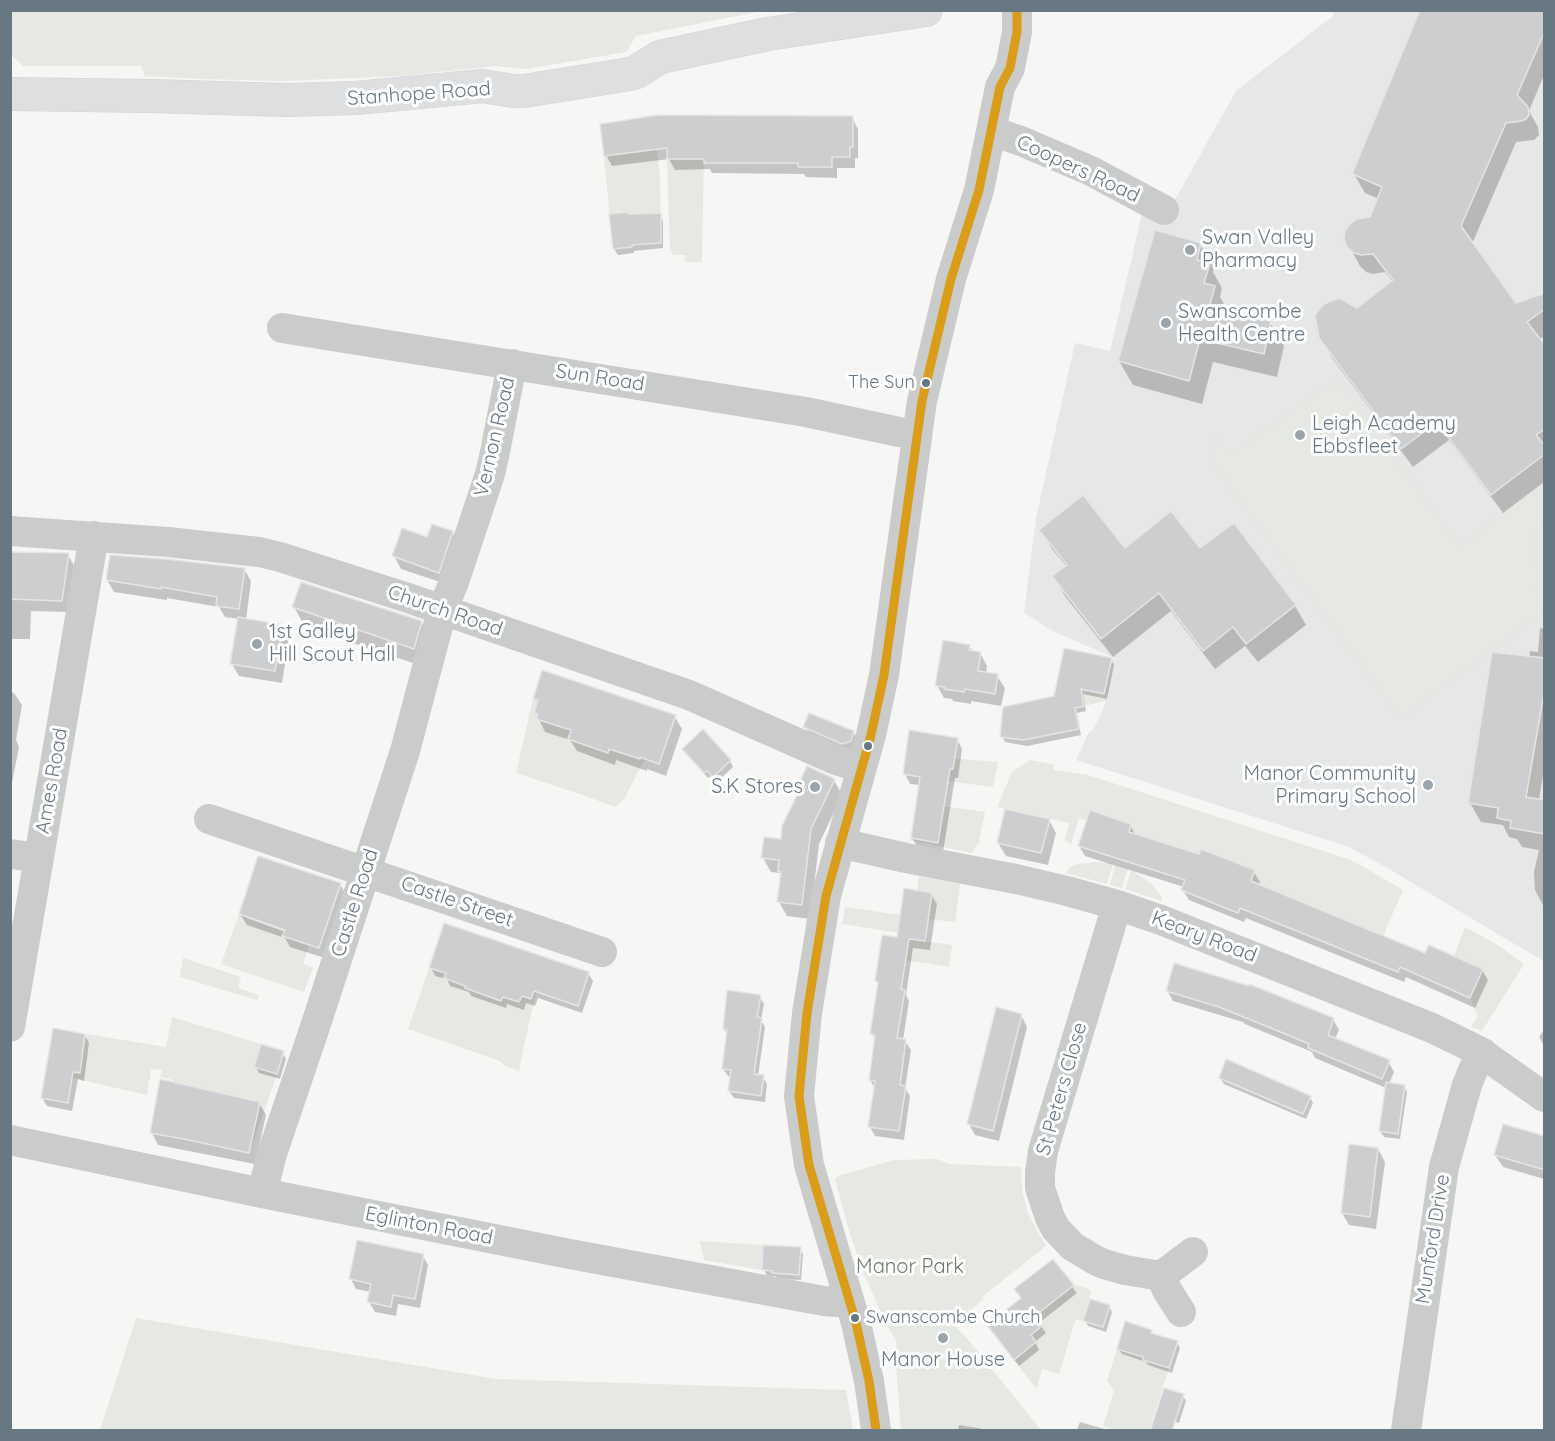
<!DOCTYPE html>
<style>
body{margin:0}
#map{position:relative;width:1555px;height:1441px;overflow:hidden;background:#f6f6f5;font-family:Quicksand,sans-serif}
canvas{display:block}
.frame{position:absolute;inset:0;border:12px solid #677883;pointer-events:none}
</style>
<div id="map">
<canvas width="1555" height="1441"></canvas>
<div class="frame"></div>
</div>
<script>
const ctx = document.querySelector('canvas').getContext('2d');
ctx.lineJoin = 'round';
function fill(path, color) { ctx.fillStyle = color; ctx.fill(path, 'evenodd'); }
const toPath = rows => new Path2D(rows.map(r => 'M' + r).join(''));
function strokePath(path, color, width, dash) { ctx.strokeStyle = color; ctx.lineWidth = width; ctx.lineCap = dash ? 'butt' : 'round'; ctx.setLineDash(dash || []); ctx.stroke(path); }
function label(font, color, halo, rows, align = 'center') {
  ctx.font = font + ' Quicksand,sans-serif'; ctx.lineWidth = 6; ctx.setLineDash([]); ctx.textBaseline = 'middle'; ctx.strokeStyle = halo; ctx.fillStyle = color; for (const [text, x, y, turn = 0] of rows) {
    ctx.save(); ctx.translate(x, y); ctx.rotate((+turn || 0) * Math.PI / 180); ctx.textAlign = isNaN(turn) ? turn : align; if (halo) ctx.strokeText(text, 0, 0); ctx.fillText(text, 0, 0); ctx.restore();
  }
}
const built = toPath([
 [1332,11,1544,11,1544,961,1501,936,1389,869,1349,847,1076,760,1089,732,1092,731,1101,714,1121,661,1051,630,1024,613,1036,518,1075,343,1110,351,1142,214,1176,198,1236,91,1334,15]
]);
const green = toPath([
 [11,10,762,10,762,11,636,36,626,52,527,69,496,66,401,76,282,81,201,79,145,76,141,66,23,66,11,55],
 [704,146,702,262,685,262,685,255,673,255,670,249,667,159,695,159],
 [657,149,660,178,661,243,613,249,604,156],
 [1335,376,1459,546,1544,483,1544,523,1535,533,1531,570,1531,584,1544,587,1544,611,1401,719,1231,489,1212,461,1211,453,1215,434,1229,455,1334,380],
 [1112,658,1121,661,1106,701,1084,706,1081,691,1104,694],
 [533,699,538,700,535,713,558,720,556,726,571,730,568,738,608,752,616,729,616,751,639,759,647,737,652,739,644,761,624,799,615,807,583,795,516,773],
 [1537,748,1544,750,1544,771,1542,787,1544,788,1544,797,1529,795],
 [948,758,998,762,993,787,932,779],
 [1030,760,1052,764,1054,765,1053,770,1088,775,1348,859,1360,865,1403,890,1383,936,1357,925,1355,922,1348,922,1250,881,1254,870,1209,864,1213,854,1201,849,1197,859,1186,850,1129,832,1131,824,1121,821,1118,830,1079,818,1071,844,1065,840,1069,823,997,807,1012,772],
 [943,806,985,812,979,842,972,853,910,840,911,838,938,842],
 [1098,862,1111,863,1113,865,1107,884,1066,873,1069,868,1077,864],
 [1115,865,1128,869,1122,888,1110,885],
 [1131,870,1152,884,1162,898,1162,901,1125,889],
 [919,876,960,884,955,922,928,919,917,890],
 [295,900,283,936,313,935,303,964,313,968,304,992,221,964,239,914,248,917],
 [845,907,900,915,898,933,842,924],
 [1465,927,1496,944,1524,964,1482,1031,1471,1027,1478,1016,1470,998,1482,969,1454,956],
 [908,939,952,945,949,967,905,960],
 [452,956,444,978,465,986,465,989,475,992,483,968,490,971,482,995,501,1001,509,977,511,1000,519,1002,522,996,535,988,538,989,532,1009,519,1071,503,1065,500,1061,408,1029,429,968],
 [183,958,241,977,238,988,259,995,257,1000,180,977],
 [172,1017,261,1044,254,1067,277,1074,250,1152,249,1153,259,1103,199,1112,205,1089,195,1087,191,1103,168,1106,173,1080,160,1077,162,1070,151,1069,147,1095,72,1078,78,1049,84,1050,87,1034,166,1047],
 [937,1159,949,1164,1021,1167,1022,1190,1028,1214,1046,1246,982,1297,984,1299,958,1320,926,1312,896,1312,881,1313,864,1274,849,1231,835,1179,841,1175,895,1160],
 [700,1241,763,1245,762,1270,704,1260],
 [1074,1285,1088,1288,1091,1292,1083,1321,1078,1319,1075,1321,1059,1374,1042,1369,1037,1388,1034,1386,1014,1360,1036,1342,1031,1335,1043,1325,1035,1316],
 [891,1317,932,1319,956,1327,971,1343,1041,1430,901,1430,896,1364,896,1340,886,1324,884,1319],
 [136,1318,496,1379,846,1390,853,1430,100,1430],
 [1117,1349,1143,1357,1143,1360,1169,1368,1149,1430,1116,1430,1103,1426,1114,1391,1107,1381]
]);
const shadow = toPath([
 [1544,10,1544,75,1529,111,1538,127,1539,135,1534,140,1516,142,1472,244,1515,305,1544,295,1544,336,1539,340,1544,348,1544,482,1503,513,1449,440,1413,467,1332,358,1321,337,1393,282,1385,272,1373,274,1366,272,1360,266,1349,246,1371,218,1379,199,1365,193,1354,174],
 [852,118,858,129,858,158,855,158,855,168,837,168,837,178,806,177,804,174,712,173,710,169,675,170,669,159,612,166,606,155],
 [660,215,663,221,663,248,634,251,634,253,618,255,614,249,629,216],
 [1200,244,1214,267,1213,272,1222,288,1220,297,1228,311,1227,313,1270,323,1284,346,1277,377,1213,362,1202,404,1133,385,1119,361],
 [1234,525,1295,606,1306,625,1258,662,1245,646,1215,669,1171,611,1113,657,1065,596,1054,577,1067,567,1052,549,1041,530,1125,550,1200,550],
 [452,532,459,545,446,584,401,569,394,556],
 [10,554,68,555,75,567,68,612,31,611,30,639,10,639],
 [244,569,251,581,246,620,282,626,289,639,282,683,239,676,232,664,239,619,225,617,219,607,167,598,167,600,114,592,107,580],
 [294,607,421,622,432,641,425,667,305,627],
 [1540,628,1544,629,1544,769,1539,800,1544,801,1544,907,1535,890,1534,872,1539,850,1522,847,1517,839,1509,837,1503,825,1481,822,1470,803,1529,658,1530,651,1538,652],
 [969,646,973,652,980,653,987,666,986,674,997,676,1005,688,1001,706,971,701,971,704,953,701,952,699,944,698,937,685],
 [1111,659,1114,665,1107,699,1083,694,1086,711,1077,713,1081,735,1027,746,1005,742,1002,736],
 [10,692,14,693,22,705,16,740,19,747,12,783,10,782],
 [535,698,675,717,682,729,666,776,647,769,647,771,616,760,615,765,577,751,570,740,545,732,536,713,538,705],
 [805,727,853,732,861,744,858,754,812,739],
 [957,739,962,749,958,778,955,778,943,852,918,848,912,838,920,785,910,784,905,774],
 [684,749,730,761,733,767,717,782,711,776,708,778,687,755],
 [834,780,842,795,819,844,810,919,787,916,779,902,782,876,781,873,771,872,763,858,782,841,797,797,796,794],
 [1049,820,1056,833,1048,865,1006,856,998,843],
 [1130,825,1136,836,1254,872,1260,882,1258,886,1426,955,1482,970,1488,980,1475,1008,1406,977,1404,982,1246,918,1244,922,1189,900,1183,890,1184,887,1085,856,1079,846],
 [340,884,346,895,325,958,290,947,285,938,247,925,240,914],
 [247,915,292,931,291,934,247,918],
 [931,894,937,904,930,950,913,948,906,995,909,1001,903,1040,905,1041,911,1050,905,1088,910,1096,904,1140,875,1136,870,1127,875,1089,870,1080,876,1041,872,1034,879,985,876,981,898,939],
 [431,968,588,973,593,981,582,1013,538,998,535,1006,526,1003,524,1010,507,1004,506,1008,471,996,469,992,450,986,447,979,435,976],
 [1167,990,1333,1019,1339,1030,1335,1039,1388,1061,1394,1072,1389,1084,1404,1086,1407,1092,1400,1139,1384,1137,1380,1131,1386,1088,1315,1058,1312,1052,1245,1024,1243,1022,1173,1001],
 [760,997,764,1004,761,1020,765,1027,758,1076,763,1077,767,1084,765,1102,734,1098,729,1091,731,1077,728,1076,723,1069,728,1036,724,1029],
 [1021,1015,1027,1027,999,1141,975,1135,969,1124],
 [1544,1030,1544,1046,1539,1037],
 [85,1035,89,1043,84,1081,78,1079,72,1111,47,1106,42,1098],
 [283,1053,286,1059,280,1079,259,1073,256,1067],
 [1220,1078,1310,1097,1313,1103,1306,1119,1224,1084],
 [259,1103,266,1115,255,1164,158,1145,152,1133],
 [1544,1138,1544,1179,1503,1167,1495,1155],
 [1378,1149,1385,1162,1376,1229,1349,1225,1342,1213],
 [800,1249,803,1254,801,1280,777,1279,776,1276,767,1276,764,1270],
 [423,1256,428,1265,420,1308,398,1304,396,1316,375,1312,369,1302,371,1292,356,1289,351,1279],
 [1052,1261,1077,1293,1039,1323,1046,1333,1035,1342,1039,1350,1019,1366,989,1326,1022,1299],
 [1109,1306,1112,1312,1106,1332,1088,1326,1085,1320],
 [1151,1331,1153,1335,1177,1342,1180,1348,1172,1373,1148,1365,1146,1362,1122,1354,1118,1349],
 [1183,1396,1186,1401,1179,1423,1161,1417],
 [1080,1422,1108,1430,1077,1430],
 [959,1425,989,1430,990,1430,958,1430]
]);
const building = toPath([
 [1420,10,1545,10,1545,31,1517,95,1528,107,1529,115,1526,119,1522,121,1506,123,1461,226,1516,303,1545,293,1545,309,1527,322,1545,345,1545,429,1536,435,1545,446,1545,454,1491,495,1437,422,1401,449,1319,338,1315,315,1324,304,1339,298,1357,308,1393,280,1373,254,1361,255,1354,253,1347,247,1344,239,1345,231,1350,224,1357,219,1370,217,1382,187,1352,174,1420,10],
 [658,115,853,116,853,147,850,147,850,157,832,157,832,167,798,167,798,163,704,163,704,159,667,159,667,148,604,156,600,124,658,115],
 [628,212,628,214,661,213,661,243,632,245,632,247,613,249,609,214,628,212],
 [1155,230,1201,243,1197,260,1210,263,1204,283,1215,286,1209,308,1271,321,1264,354,1200,339,1189,381,1118,361,1155,230],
 [1083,495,1125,548,1171,511,1200,548,1234,523,1296,605,1246,644,1233,627,1203,651,1159,593,1101,639,1052,576,1067,565,1039,530,1083,495],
 [432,524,453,531,439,573,392,556,402,528,427,537,432,524],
 [10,552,69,553,62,601,10,599,10,552],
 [110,555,166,559,245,568,239,609,216,606,217,597,161,587,161,589,106,580,110,555],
 [301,582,422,621,414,649,292,607,301,582],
 [238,617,283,625,275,671,230,664,238,617],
 [943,640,970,645,969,650,981,652,978,671,998,674,995,694,965,689,964,692,944,689,945,687,935,686,943,640],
 [1064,648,1112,658,1104,694,1081,689,1084,706,1075,708,1079,729,1023,740,1000,737,1003,707,1054,696,1064,648],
 [1492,652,1545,658,1545,687,1526,797,1545,800,1545,834,1510,828,1511,821,1497,818,1498,808,1468,803,1492,652],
 [542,670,676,715,659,764,640,757,640,759,609,749,608,753,568,739,571,730,536,719,538,714,534,713,538,700,533,699,542,670],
 [809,713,854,731,851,741,842,744,803,727,809,713],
 [703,729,731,760,713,777,707,771,704,773,682,749,703,729],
 [909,730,958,738,953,769,950,769,938,843,911,838,920,777,903,774,909,730],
 [807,766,835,779,811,829,802,905,777,902,781,872,778,871,779,860,761,858,764,837,781,839,782,826,797,795,794,794,807,766],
 [1005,809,1050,819,1041,853,997,843,1005,809],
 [1090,810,1131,824,1129,832,1199,854,1201,849,1255,870,1251,881,1425,953,1429,945,1483,969,1470,998,1400,967,1398,972,1240,908,1238,913,1181,890,1185,880,1078,846,1090,810],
 [258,856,341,883,319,948,282,936,285,930,239,914,258,856],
 [904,888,932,893,925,941,909,939,901,989,905,990,897,1038,906,1039,900,1085,906,1086,899,1131,868,1127,875,1081,869,1080,875,1035,870,1034,878,982,875,981,882,935,897,937,904,888],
 [444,923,589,972,578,1006,534,991,531,999,522,996,519,1002,503,997,501,1001,465,988,465,986,444,978,446,973,429,968,444,923],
 [1174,963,1249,986,1249,984,1334,1018,1328,1035,1390,1060,1382,1079,1308,1048,1309,1044,1283,1033,1219,1007,1166,991,1174,963],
 [727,990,761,995,757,1017,762,1018,754,1074,764,1075,761,1096,728,1091,731,1070,722,1069,727,1030,723,1029,727,990],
 [996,1007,1022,1014,993,1131,967,1124,996,1007],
 [53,1028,85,1034,80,1073,73,1072,68,1103,41,1098,53,1028],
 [261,1044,284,1051,277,1074,254,1067,261,1044],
 [1226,1059,1311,1096,1303,1114,1219,1078,1226,1059],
 [160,1079,260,1102,249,1153,184,1139,150,1133,160,1079],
 [1386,1082,1405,1085,1398,1134,1379,1131,1386,1082],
 [1503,1124,1545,1136,1545,1170,1494,1155,1503,1124],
 [1349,1144,1378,1148,1370,1217,1341,1213,1349,1144],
 [357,1240,424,1254,415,1299,393,1295,391,1307,367,1302,371,1284,349,1279,357,1240],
 [763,1245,801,1247,799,1275,772,1273,773,1271,762,1270,763,1245],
 [1053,1259,1074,1285,1035,1316,1043,1325,1031,1335,1036,1342,1014,1360,987,1325,1021,1298,1014,1289,1053,1259],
 [1090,1299,1110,1305,1103,1327,1083,1321,1090,1299],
 [1125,1321,1152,1330,1151,1333,1178,1341,1169,1368,1143,1360,1143,1357,1117,1349,1125,1321],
 [1164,1388,1184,1394,1172,1431,1150,1431,1164,1388]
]);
const minor = toPath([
 [991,131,1021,141,1091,171,1164,210],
 [282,328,806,412,899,432,917,435],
 [10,531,168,542,259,552,280,557,408,598,689,695,836,760,861,768],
 [209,819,602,952],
 [840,843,906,858,1016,879,1067,891,1117,905,1161,920,1432,1028,1479,1051,1544,1097],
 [10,854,39,858],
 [1117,905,1043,1151,1040,1172,1040,1188,1050,1218,1056,1229,1072,1246,1095,1260,1104,1264,1125,1270,1161,1276,1167,1290,1181,1312],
 [10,1027,94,536],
 [10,1140,262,1193,575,1255,824,1301,836,1302,849,1301],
 [262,1193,272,1154,315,1027,405,751,442,611,454,582,490,474,495,452,512,364],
 [1161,1276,1193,1252],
 [876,1430,869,1381,856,1323,809,1165,799,1096,807,1013,826,896,871,735,884,675,922,401,951,279,979,190,1000,87,1010,68,1017,32,1017,10],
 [1406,1430,1444,1167,1467,1085,1473,1070,1483,1053]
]);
const secondary = toPath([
 [10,94,151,96,286,100,356,98,483,86,513,91,524,91,630,74,636,72,660,57,768,34,926,10]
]);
const bus1 = toPath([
 [876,1430,869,1381,856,1323,809,1165,799,1096,807,1013,826,896,871,735,884,675,922,401,951,279,979,190,1000,87,1010,68,1017,32,1017,10]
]);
const markers = [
 [1190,250,6,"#99a4ab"],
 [1166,323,6,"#99a4ab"],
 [926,383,5,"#677883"],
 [1300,435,6,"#99a4ab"],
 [257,644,6,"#99a4ab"],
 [868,746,5,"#677883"],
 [1428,785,6,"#99a4ab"],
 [815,787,6,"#99a4ab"],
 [855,1318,5,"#677883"],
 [943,1338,6,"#99a4ab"]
];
const busNames = [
 ["The Sun",915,383],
 ["Swanscombe Church",866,1318,"left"]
];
const streetNames = [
 ["Stanhope Road",419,94,-4],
 ["Coopers Road",1078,169,25],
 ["Sun Road",600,378,9],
 ["Vernon Road",495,437,-77],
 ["Church Road",445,611,19],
 ["Ames Road",52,781,-80],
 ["Castle Street",457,902,19],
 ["Castle Road",355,903,-72],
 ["Keary Road",1204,937,21],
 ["St Peters Close",1062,1089,-74],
 ["Eglinton Road",429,1226,11],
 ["Munford Drive",1433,1239,-81]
];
const poiNames = [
 ["Swan Valley",1202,238],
 ["Pharmacy",1202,261],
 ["Swanscombe",1178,312],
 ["Health Centre",1178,335],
 ["Leigh Academy",1312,424],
 ["Ebbsfleet",1312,447],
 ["1st Galley",269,632],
 ["Hill Scout Hall",269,655],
 ["Manor Community",1416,774,"right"],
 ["Primary School",1416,797,"right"],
 ["S.K Stores",803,787,"right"],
 ["Manor House",943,1360,"center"]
];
const parkNames = [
 ["Manor Park",910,1267]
];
fill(built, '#e6e7e7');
fill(green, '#e6e8e3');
fill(shadow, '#0003');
fill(building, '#cdcecf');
strokePath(building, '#e5e5e4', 1.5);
strokePath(secondary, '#d2d3d4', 34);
strokePath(minor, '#cacccc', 30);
strokePath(secondary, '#dedfe0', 33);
strokePath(bus1, '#da9d1a', 9);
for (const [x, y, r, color] of markers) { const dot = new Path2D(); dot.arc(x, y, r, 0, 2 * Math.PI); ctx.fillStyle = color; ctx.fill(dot); strokePath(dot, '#fff', 2); }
label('18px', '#677883', '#fff', busNames, 'right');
label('20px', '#677883', '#fff', streetNames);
label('20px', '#677883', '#fff', poiNames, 'left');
label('20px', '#6b7b66', '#fff', parkNames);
</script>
